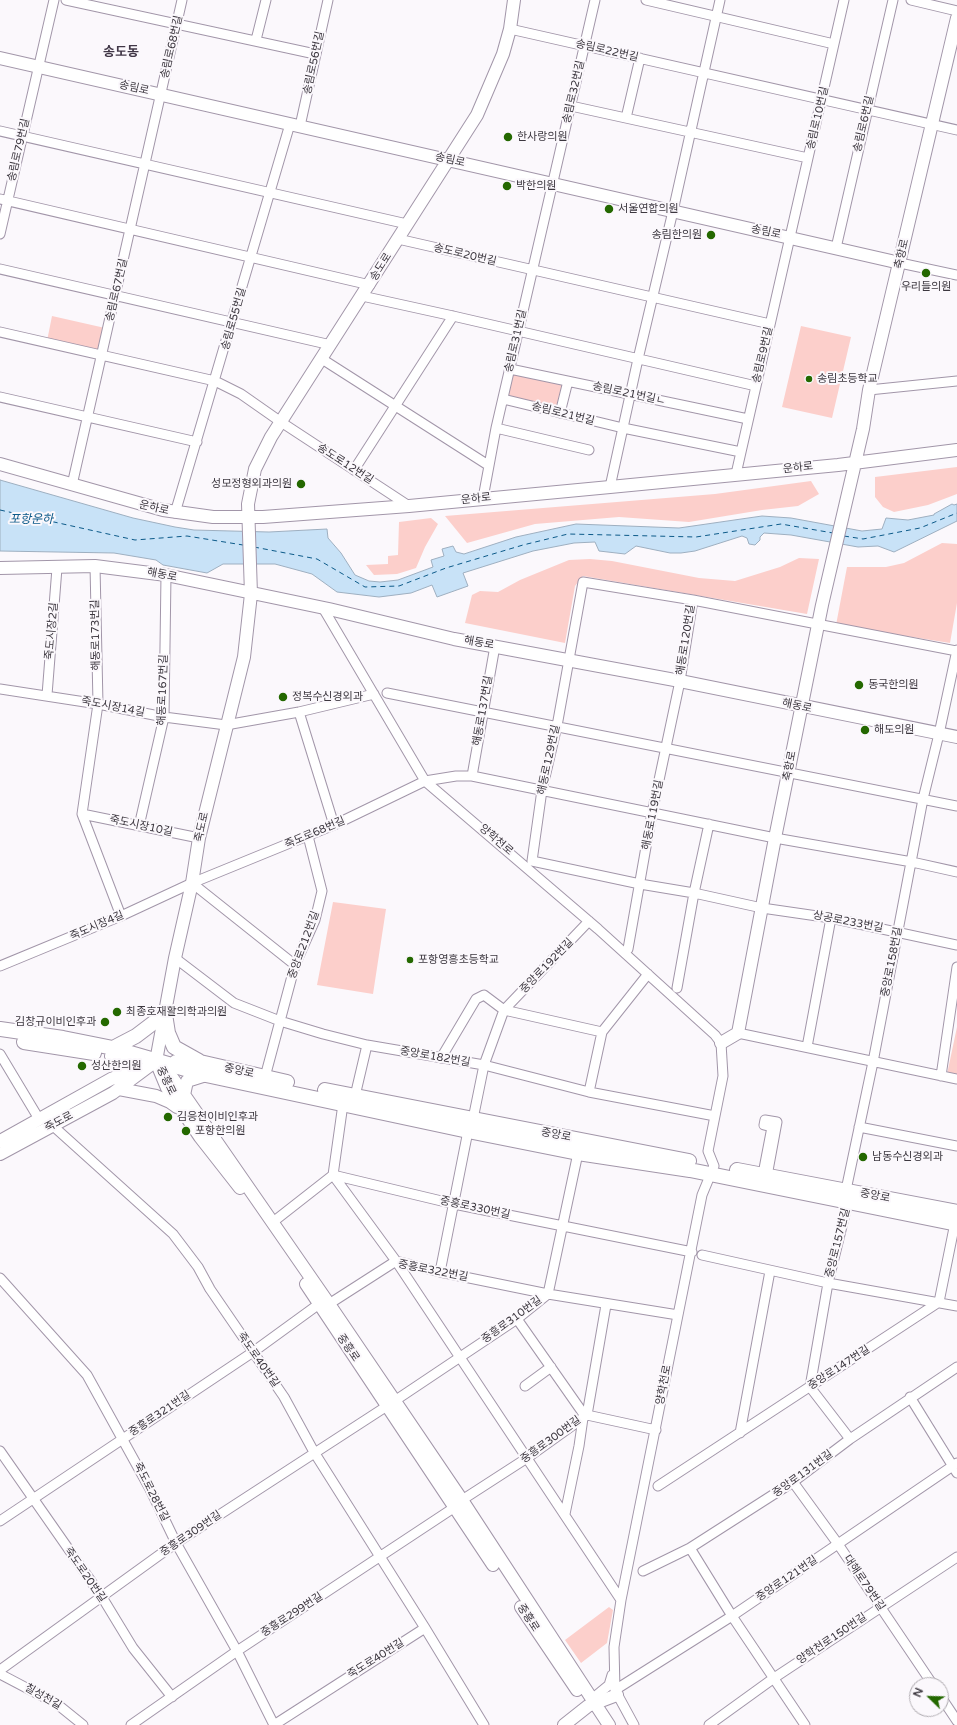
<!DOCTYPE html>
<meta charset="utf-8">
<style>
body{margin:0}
#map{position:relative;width:957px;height:1725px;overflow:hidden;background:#fbf8fc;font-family:"Varela Round",sans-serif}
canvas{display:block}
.north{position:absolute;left:909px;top:1677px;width:40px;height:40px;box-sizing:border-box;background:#fbf8fc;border:1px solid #afabb0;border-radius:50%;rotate:293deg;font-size:11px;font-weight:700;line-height:16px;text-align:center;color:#3c373f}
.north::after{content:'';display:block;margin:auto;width:14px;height:18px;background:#246800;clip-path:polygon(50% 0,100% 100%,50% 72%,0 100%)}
</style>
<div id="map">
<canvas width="957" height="1725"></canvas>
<div class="north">N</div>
</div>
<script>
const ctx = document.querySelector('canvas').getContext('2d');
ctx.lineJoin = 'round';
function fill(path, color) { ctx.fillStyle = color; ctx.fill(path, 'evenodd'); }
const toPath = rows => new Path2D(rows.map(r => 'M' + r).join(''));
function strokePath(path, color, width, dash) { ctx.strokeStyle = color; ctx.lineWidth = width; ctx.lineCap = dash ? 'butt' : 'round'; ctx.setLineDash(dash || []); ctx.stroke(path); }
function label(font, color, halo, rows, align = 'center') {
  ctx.font = font + ' "Varela Round","Noto Sans KR",sans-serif'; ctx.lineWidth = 4; ctx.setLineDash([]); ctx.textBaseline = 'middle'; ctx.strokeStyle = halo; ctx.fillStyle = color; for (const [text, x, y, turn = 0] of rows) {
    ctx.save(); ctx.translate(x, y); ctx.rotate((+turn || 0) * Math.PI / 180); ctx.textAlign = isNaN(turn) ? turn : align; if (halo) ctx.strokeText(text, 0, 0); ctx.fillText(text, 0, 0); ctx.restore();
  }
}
const green = toPath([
 [52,316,105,328,99,353,47,341],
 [801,326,851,337,832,418,782,407],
 [512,372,564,383,558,409,506,397],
 [957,467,957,494,928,505,894,512,883,507,875,497,875,477],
 [811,481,819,494,798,506,762,510,689,522,619,517,535,524,467,543,445,516,715,494],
 [431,518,438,524,425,547,416,568,397,574,374,575,366,565,388,564,388,556,398,555,399,522],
 [942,543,957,544,957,603,950,643,836,625,847,567,886,567,904,563],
 [799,558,819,559,807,614,583,576,575,586,565,643,465,623,472,595,480,591,498,592,520,580,569,560,590,559,612,561,699,578,735,581,780,567],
 [333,902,386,909,373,994,317,985],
 [957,1027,957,1081,946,1079],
 [609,1607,613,1610,607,1643,581,1663,565,1640]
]);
const water = toPath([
 [0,480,133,518,175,527,194,530,269,532,327,529,328,538,341,553,355,575,369,581,380,582,398,580,433,567,431,560,444,556,442,549,453,546,456,552,464,554,516,537,576,524,679,528,762,516,791,518,862,531,882,529,886,518,908,520,934,515,934,514,952,504,954,505,957,504,957,521,894,552,878,546,858,547,791,535,764,533,760,537,760,540,755,545,749,544,747,538,742,536,695,551,681,553,670,553,636,546,625,554,599,551,595,542,574,543,533,551,463,573,468,586,437,597,432,585,411,593,379,597,337,592,312,574,275,564,223,564,207,573,163,565,156,560,114,553,0,551,0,480]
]);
const ferry = toPath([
 [0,510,135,540,187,536,243,545],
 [844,536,863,539,920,528,957,513],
 [254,547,317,559,365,587,399,586,446,568,523,545,568,534,696,537,781,524,833,533]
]);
const street = toPath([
 [66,0,315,54],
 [646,0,834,44],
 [911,0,957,11],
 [510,29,957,130],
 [256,40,266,0],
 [571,106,808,158],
 [626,118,640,58],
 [300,126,328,0],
 [0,131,407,224],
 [0,199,370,285],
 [0,234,54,0],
 [398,239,770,324],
 [836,248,893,0],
 [900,263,957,275],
 [0,269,331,345],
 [362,296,453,316,756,386],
 [0,332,215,381,241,394,281,422,409,506],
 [322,359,488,465],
 [510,369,748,419],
 [869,390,957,381],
 [0,397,197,442],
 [503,399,623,428,741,452],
 [560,413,568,381],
 [496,428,589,450],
 [354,470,453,316],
 [736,474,844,0],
 [72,485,182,0],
 [610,487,638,359,673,211,720,0],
 [483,498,496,428,595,0],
 [175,513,290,124],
 [95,566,98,704,82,814,121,916],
 [323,608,425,781,598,929,715,1035,721,1043,723,1076,708,1151,714,1166,702,1195,621,1600,614,1647,615,1690,634,1725],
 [957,651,693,600,583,582,557,726,542,790,532,861,640,884,694,893,762,908,831,918,957,945],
 [0,689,98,704,164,717,226,725,299,712,374,694],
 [387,693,957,806],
 [47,695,57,568],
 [299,712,334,825],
 [472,776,495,646],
 [82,814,199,838],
 [139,826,164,717,166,575],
 [192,883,295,965],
 [628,949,652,813,680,681,693,600],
 [175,958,234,1003,280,1021,323,1034,367,1045,484,1065,589,1092,715,1116],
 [0,966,121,916,192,883,334,825,425,781,456,776,472,776,775,838,912,862,957,872],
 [677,988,694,893,709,824],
 [738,1033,957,1079],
 [807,1047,831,918],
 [0,1054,39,1119],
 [441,1058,476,999,484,995,504,1010,602,1032],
 [941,1076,957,967],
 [265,1077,295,965,315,920,322,891,308,836],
 [589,1092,602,1032,648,974],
 [355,1096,367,1045],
 [343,1104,333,1175,396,1261,621,1600],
 [473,1119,484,1065,504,1010,589,921],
 [52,1125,173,1234,198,1267,210,1289,284,1397,314,1452,425,1628,484,1725],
 [859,1127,957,1146],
 [333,1175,454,1204,692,1252],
 [762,1179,772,1127,764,1125,765,1120,777,1122,767,1176],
 [846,1190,873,1062,923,799,939,734,957,650],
 [848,1202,828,1283,810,1387,850,1439],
 [273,1222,333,1175],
 [702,1255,828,1283,957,1306],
 [440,1272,468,1131],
 [0,1278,87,1375,150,1489,176,1543,237,1651,274,1725],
 [548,1294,578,1153],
 [329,1304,396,1261,440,1272,548,1294,678,1315],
 [517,1319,585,1416],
 [525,1386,551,1367],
 [910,1397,957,1473],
 [587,1415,656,1430],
 [740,1433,770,1271],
 [0,1451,102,1597,133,1648,172,1697],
 [793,1482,838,1544,933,1685],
 [658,1486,939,1302,955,1223],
 [462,1500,527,1458,587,1415,606,1305],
 [565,1514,579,1446,583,1418],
 [0,1521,253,1352,319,1304],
 [690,1548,732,1616,805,1725],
 [643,1571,690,1548,793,1482,850,1439,957,1367],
 [0,1670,176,1543,387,1406,517,1319,548,1294],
 [0,1674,57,1704,83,1725],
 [615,1690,732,1616,957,1463],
 [941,1697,957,1721],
 [589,1704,592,1699,609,1685,612,1675],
 [131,1725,237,1651,455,1507],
 [274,1725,425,1628],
 [709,1725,774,1678,957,1557]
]);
const secondary = toPath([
 [0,58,900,263],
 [0,464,163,510,213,517,263,517,409,506,610,487,838,465,957,450],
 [0,568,95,566,166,575,329,609,454,639,680,681,957,737],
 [721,1043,738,1033,775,838,822,605,863,429,869,390,957,18],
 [156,1061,169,1073,329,1304,462,1500,609,1725],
 [157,1064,167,1088,200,1137,240,1188],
 [119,1089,156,1096,170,1102,177,1107],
 [184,1095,187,1081,206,1075],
 [0,1141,111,1079,130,1072],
 [0,1154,113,1093,156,1061,175,958,192,883,199,838,244,657,251,594,248,504,255,469,271,437,477,115,503,54,510,29,514,0],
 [306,1284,493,1565],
 [521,1607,577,1690],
 [564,1725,588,1706,617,1695]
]);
const primary = toPath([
 [165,1014,168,1033,174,1047,199,1061],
 [0,1029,63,1038,113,1048,206,1075,468,1131,578,1153,690,1170,957,1224],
 [24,1042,94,1053],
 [113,1048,136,1036,165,1014],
 [112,1056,124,1063,122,1075],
 [176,1062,200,1062,287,1082],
 [325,1090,689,1161],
 [737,1170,957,1212]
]);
const markers = [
 [508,137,5,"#246800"],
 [507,186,5,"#246800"],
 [609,209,5,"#246800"],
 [711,235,5,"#246800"],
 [926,273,5,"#246800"],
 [809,379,4,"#246800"],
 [301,484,5,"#246800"],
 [859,685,5,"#246800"],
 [283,697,5,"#246800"],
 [865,730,5,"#246800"],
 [410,960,4,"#246800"],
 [117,1012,5,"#246800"],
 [105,1022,5,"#246800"],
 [82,1066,5,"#246800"],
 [168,1117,5,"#246800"],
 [186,1131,5,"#246800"],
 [863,1157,5,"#246800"]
];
const streetNames = [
 ["송림로68번길",172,47,-77],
 ["송림로22번길",607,51,13],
 ["송림로56번길",314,63,-78],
 ["송림로",134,88,13],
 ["송림로32번길",574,92,-77],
 ["송림로10번길",818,118,-77],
 ["송림로6번길",864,124,-77],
 ["송림로79번길",19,150,-77],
 ["송림로",450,160,13],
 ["송림로",766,232,12],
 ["축항로",902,254,-77],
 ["송도로20번길",465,255,13],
 ["송도로",381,267,-58],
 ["송림로67번길",117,290,-77],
 ["송림로55번길",234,319,-74],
 ["송림로31번길",516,341,-77],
 ["송림로9번길",763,355,-77],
 ["송림로21번길ㄴ",629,394,12],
 ["송림로21번길",563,414,14],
 ["송도로12번길",345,464,33],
 ["운하로",798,468,-6],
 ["운하로",476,499,-6],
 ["운하로",154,508,13],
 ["해동로",162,575,11],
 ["죽도시장2길",52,631,-85],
 ["해동로173번길",96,635,-91],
 ["해동로120번길",686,640,-81],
 ["해동로",479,643,10],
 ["해동로167번길",163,690,-88],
 ["해동로",797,706,12],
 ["죽도시장14길",113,707,11],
 ["해동로137번길",483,711,-80],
 ["해동로129번길",549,760,-78],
 ["축항로",790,766,-79],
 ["해동로119번길",653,815,-79],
 ["죽도시장10길",141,826,12],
 ["죽도로",202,827,-78],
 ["죽도로68번길",315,833,-23],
 ["양학천로",496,840,41],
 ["상공로233번길",848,922,11],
 ["죽도시장4길",97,926,-23],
 ["중앙로212번길",304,945,-70],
 ["중앙로158번길",892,962,-79],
 ["중앙로192번길",547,966,-46],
 ["중앙로182번길",435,1057,10],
 ["중앙로",239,1071,13],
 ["중흥로",166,1081,64],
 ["죽도로",59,1122,-28],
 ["중앙로",556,1135,11],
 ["중앙로",875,1196,11],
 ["중흥로330번길",475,1208,12],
 ["중앙로157번길",838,1243,-76],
 ["중흥로322번길",433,1271,11],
 ["중흥로310번길",512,1320,-36],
 ["중흥로",348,1348,56],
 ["죽도로40번길",258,1360,55],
 ["중앙로147번길",839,1368,-33],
 ["양학천로",664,1385,-79],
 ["중흥로321번길",160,1414,-34],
 ["중흥로300번길",551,1440,-36],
 ["중앙로131번길",803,1474,-36],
 ["죽도로28번길",151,1492,63],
 ["중흥로309번길",191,1534,-34],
 ["죽도로20번길",85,1575,55],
 ["중앙로121번길",787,1579,-34],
 ["대해로79번길",864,1583,56],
 ["중흥로299번길",292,1615,-33],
 ["중흥로",528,1618,57],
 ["양학천로150번길",832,1639,-34],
 ["죽도로40번길",376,1659,-32],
 ["칠성천길",43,1697,30]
];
const poiNames = [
 ["한사랑의원",517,137],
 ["박한의원",516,186],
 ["서울연합의원",618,209],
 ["송림한의원",702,235,"right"],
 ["우리들의원",926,287,"center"],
 ["송림초등학교",817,379],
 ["성모정형외과의원",292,484,"right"],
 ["동국한의원",868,685],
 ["정복수신경외과",292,697],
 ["해도의원",874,730],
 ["포항영흥초등학교",418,960],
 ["최종호재활의학과의원",126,1012],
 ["김창규이비인후과",96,1022,"right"],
 ["성산한의원",91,1066],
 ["김응천이비인후과",177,1117],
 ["포항한의원",195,1131],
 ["남동수신경외과",872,1157]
];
const waterNames = [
 ["포항운하",31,520]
];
const quarterNames = [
 ["송도동",121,53]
];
fill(green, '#fccfcb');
fill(water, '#c8e2f7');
strokePath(water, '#9eafc0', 1);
strokePath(ferry, '#0c5a89', 1, [5, 4]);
strokePath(street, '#a296a9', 11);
strokePath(secondary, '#a296a9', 14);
strokePath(primary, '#a296a9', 16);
strokePath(street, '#fff', 9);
strokePath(secondary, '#fff', 12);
strokePath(primary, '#fff', 14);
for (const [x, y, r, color] of markers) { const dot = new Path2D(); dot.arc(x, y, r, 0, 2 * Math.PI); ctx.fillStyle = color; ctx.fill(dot); strokePath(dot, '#fbf8fc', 1.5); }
label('11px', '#3c373f', '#fbf8fc', streetNames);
label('11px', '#3c373f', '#fbf8fc', poiNames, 'left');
label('italic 12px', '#0c5a89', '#fbf8fc', waterNames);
label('bold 13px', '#413747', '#fbf8fc', quarterNames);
</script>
